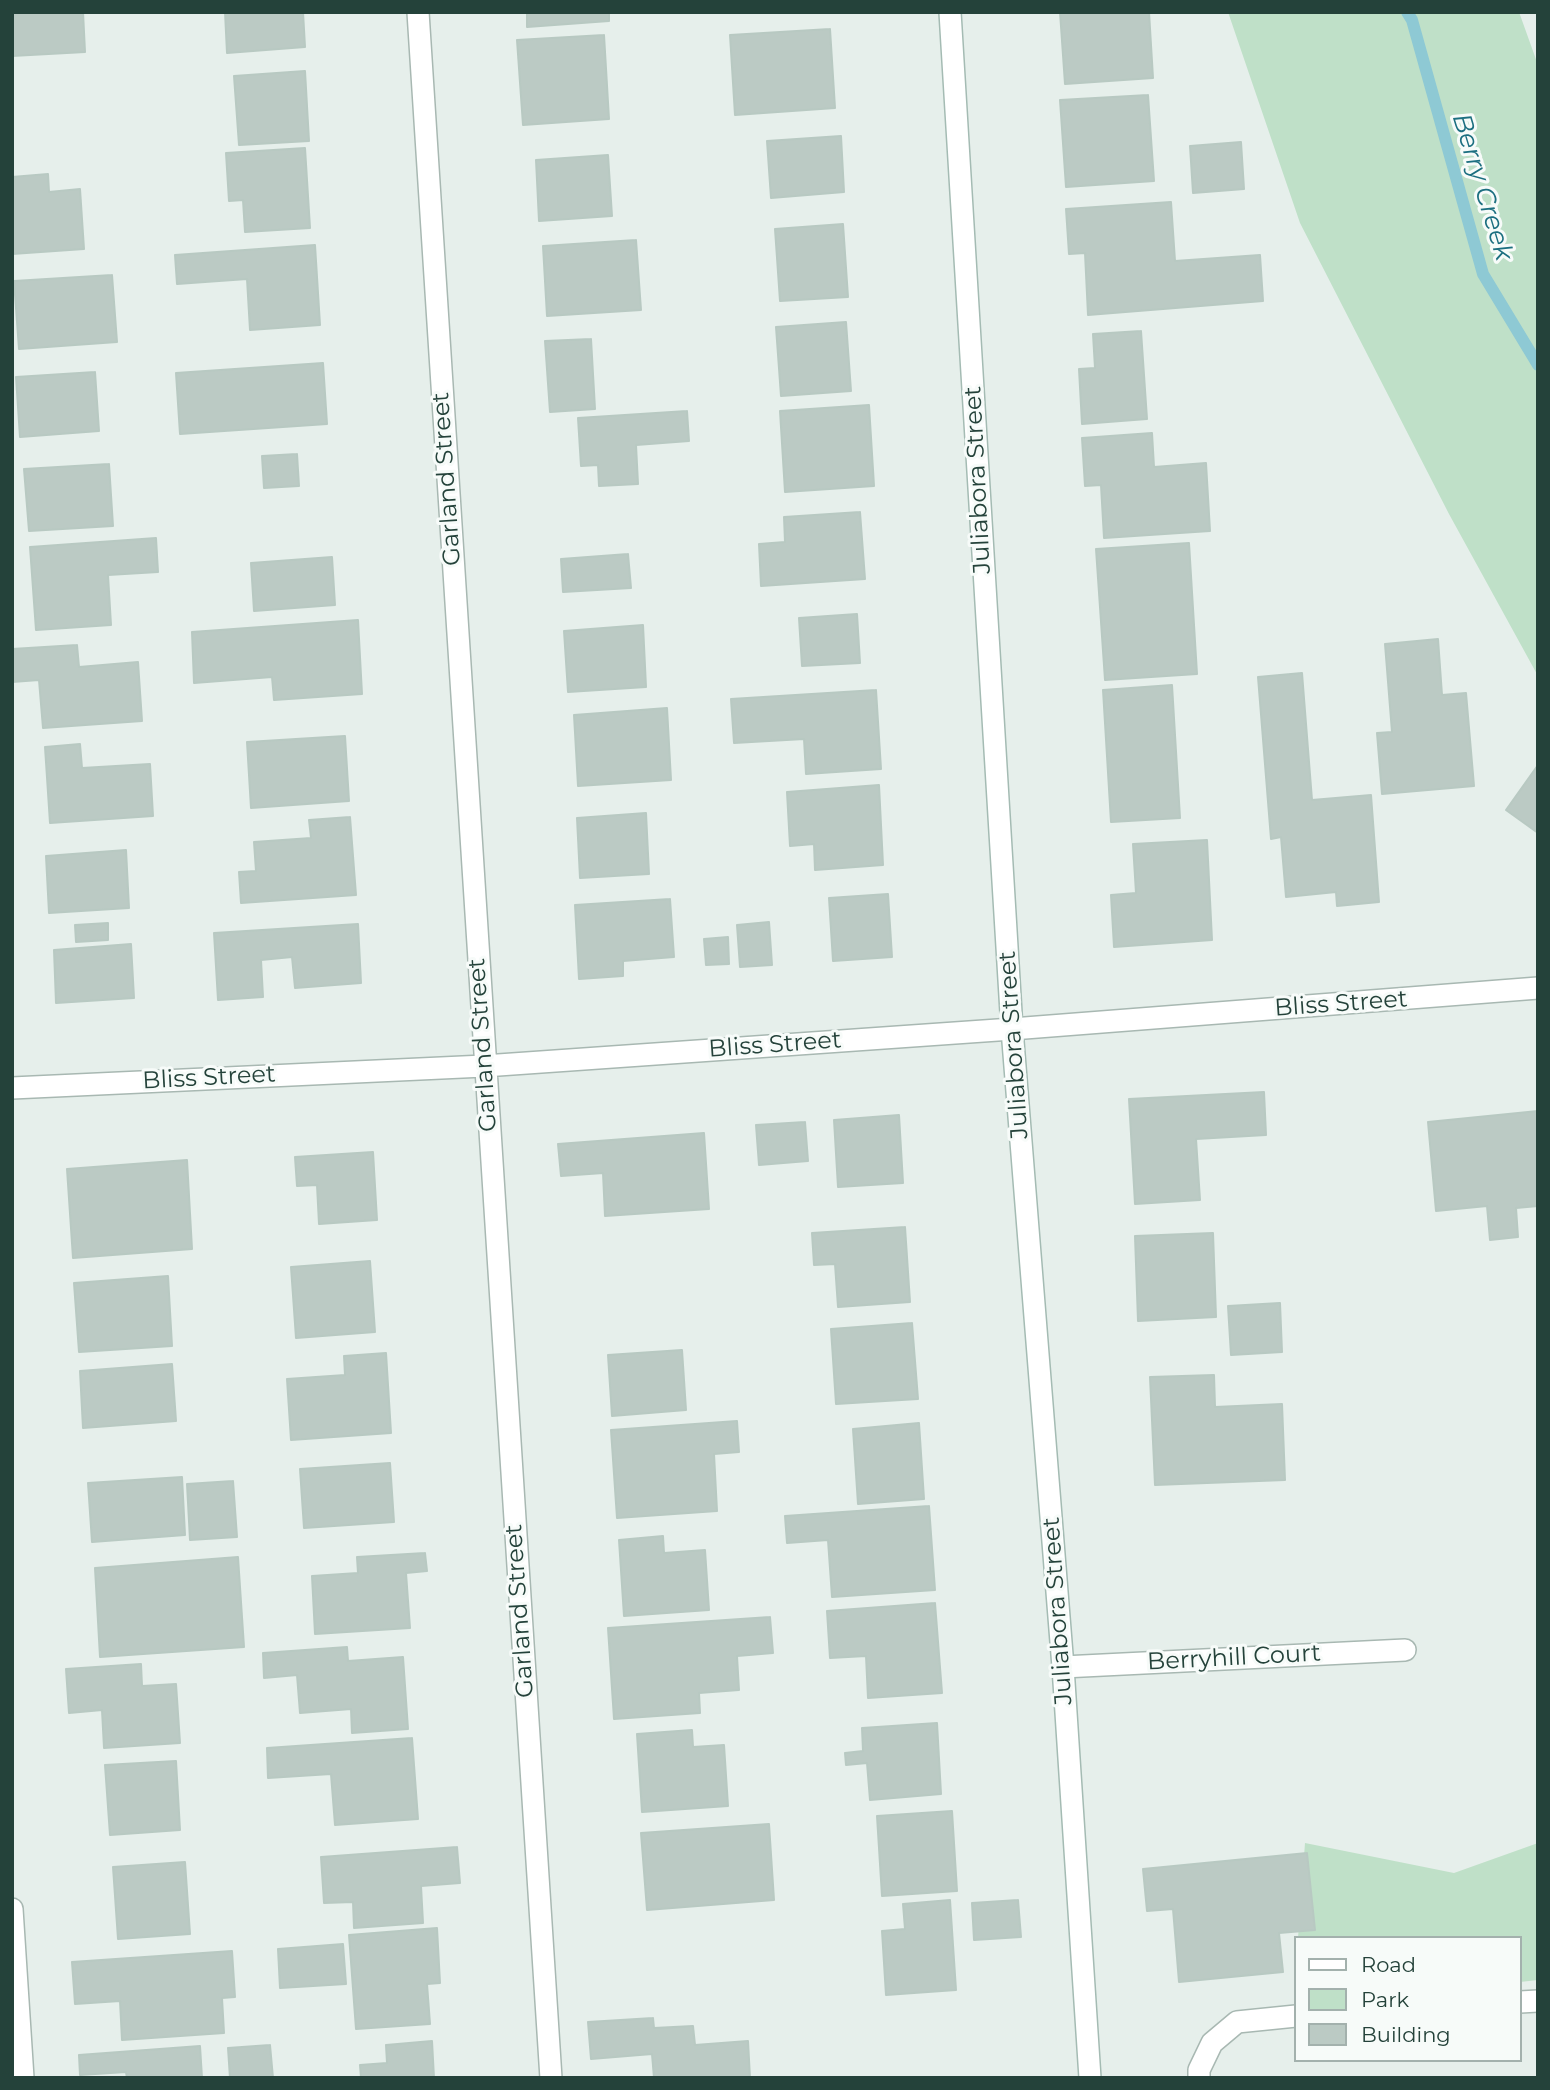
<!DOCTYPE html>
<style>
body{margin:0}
#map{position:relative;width:1550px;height:2090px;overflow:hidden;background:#e6efeb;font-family:Montserrat,sans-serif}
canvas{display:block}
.frame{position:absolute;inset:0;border:14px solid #24423a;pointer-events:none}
.legend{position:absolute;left:1294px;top:1936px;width:228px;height:126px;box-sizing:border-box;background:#f7fbf9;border:2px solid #a3b1ad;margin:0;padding:9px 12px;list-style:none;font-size:21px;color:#24423a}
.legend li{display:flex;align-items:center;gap:14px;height:35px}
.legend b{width:35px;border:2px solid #a3b1ad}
</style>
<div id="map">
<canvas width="1550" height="2090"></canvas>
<div class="frame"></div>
<ul class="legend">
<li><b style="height:9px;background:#fff"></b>Road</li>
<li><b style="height:19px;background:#bfe0c8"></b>Park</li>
<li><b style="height:19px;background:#bbcac4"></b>Building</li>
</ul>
</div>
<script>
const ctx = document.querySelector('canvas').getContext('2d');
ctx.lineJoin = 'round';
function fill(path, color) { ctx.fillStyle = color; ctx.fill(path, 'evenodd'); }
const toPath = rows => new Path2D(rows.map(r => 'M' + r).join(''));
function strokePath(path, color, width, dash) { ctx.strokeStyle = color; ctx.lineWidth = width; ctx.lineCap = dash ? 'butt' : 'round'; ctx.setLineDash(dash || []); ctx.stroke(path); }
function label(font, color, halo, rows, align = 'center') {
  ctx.font = font + ' Montserrat,sans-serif'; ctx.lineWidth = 6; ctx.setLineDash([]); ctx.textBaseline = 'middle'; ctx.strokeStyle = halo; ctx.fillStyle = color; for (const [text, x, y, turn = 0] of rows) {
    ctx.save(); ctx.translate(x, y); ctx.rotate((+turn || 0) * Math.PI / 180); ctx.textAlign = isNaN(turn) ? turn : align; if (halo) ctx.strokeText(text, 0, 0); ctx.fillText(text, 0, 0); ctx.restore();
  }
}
const green = toPath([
 [1228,12,1519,12,1538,65,1538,676,1449,514,1300,223],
 [1305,1843,1454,1873,1538,1843,1538,1980,1520,1982,1520,1938,1298,1938]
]);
const stream = toPath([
 [1407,12,1412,20,1483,274,1538,365]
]);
const building = toPath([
 [12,12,83,12,85,52,12,56,12,12],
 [225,12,303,12,305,47,227,53,225,12],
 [527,12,609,12,609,21,527,27,527,12],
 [1060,12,1149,12,1153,78,1065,84,1060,12],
 [830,29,835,108,735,115,730,35,830,29],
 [604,35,609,119,523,125,517,40,604,35],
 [305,71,309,141,239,145,234,76,305,71],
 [1148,95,1154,181,1066,187,1060,100,1148,95],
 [841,136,844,192,771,198,767,141,841,136],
 [1241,142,1244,189,1193,193,1190,146,1241,142],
 [305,148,310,228,245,232,243,200,229,201,226,153,305,148],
 [608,155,612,216,539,221,536,160,608,155],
 [48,174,49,192,80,189,84,249,12,254,12,177,48,174],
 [1171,202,1175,261,1260,255,1263,301,1088,315,1085,253,1069,254,1066,209,1171,202],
 [843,224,848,297,780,301,775,229,843,224],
 [636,240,641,310,547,316,543,246,636,240],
 [315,245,320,325,250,330,247,279,177,284,175,255,315,245],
 [112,275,117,342,19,349,14,281,112,275],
 [846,322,851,391,781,396,776,327,846,322],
 [1141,331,1147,419,1082,424,1079,369,1095,368,1093,334,1141,331],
 [591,339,595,409,550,412,545,341,591,339],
 [323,363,327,424,180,434,176,373,323,363],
 [95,372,99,431,20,437,16,377,95,372],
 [869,405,874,486,785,492,780,411,869,405],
 [687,411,689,441,636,445,638,484,599,486,598,465,581,466,578,418,687,411],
 [1152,433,1154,467,1206,463,1210,531,1104,538,1101,485,1085,486,1082,438,1152,433],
 [297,454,299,486,264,488,262,456,297,454],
 [109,464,113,526,29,531,24,469,109,464],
 [860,512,865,579,761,586,759,544,785,542,784,517,860,512],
 [156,538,158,572,108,575,111,625,36,630,30,547,156,538],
 [1189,543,1197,674,1105,680,1096,549,1189,543],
 [628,554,631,588,563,592,561,559,628,554],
 [332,557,335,605,254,611,251,563,332,557],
 [857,614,860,663,802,666,799,618,857,614],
 [358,620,362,694,274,700,272,677,194,683,192,632,358,620],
 [643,625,646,687,568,692,564,631,643,625],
 [1438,639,1442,695,1466,693,1474,786,1382,794,1377,733,1392,732,1385,644,1438,639],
 [77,645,79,667,138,662,142,721,43,728,39,680,12,682,12,649,77,645],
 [1302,673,1312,800,1371,795,1379,902,1337,906,1336,892,1286,897,1281,837,1271,839,1258,677,1302,673],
 [1172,685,1180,818,1111,822,1103,690,1172,685],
 [876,690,881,769,806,774,804,739,734,743,731,699,876,690],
 [667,708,671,780,578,786,574,715,667,708],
 [345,736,349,801,251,808,247,742,345,736],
 [80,744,82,768,150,764,153,816,50,823,45,747,80,744],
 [1538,765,1538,833,1506,810,1538,765],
 [879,785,883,865,815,870,814,844,790,846,787,792,879,785],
 [646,813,649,874,580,878,577,818,646,813],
 [350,817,356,895,241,903,239,872,256,871,254,842,311,838,309,820,350,817],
 [1207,840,1212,940,1114,947,1111,895,1136,893,1133,844,1207,840],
 [126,850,129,908,49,913,46,856,126,850],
 [888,894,892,957,833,961,829,898,888,894],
 [670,899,674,957,623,961,623,976,579,979,575,905,670,899],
 [769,922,772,965,740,967,737,925,769,922],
 [108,923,108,940,76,942,75,925,108,923],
 [358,924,361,983,295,988,292,957,261,960,263,997,218,1000,214,933,358,924],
 [728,937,729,964,706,965,704,939,728,937],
 [131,944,134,998,56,1003,54,950,131,944],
 [1264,1092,1266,1135,1196,1139,1200,1200,1135,1204,1129,1099,1264,1092],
 [1538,1111,1538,1206,1516,1208,1518,1237,1490,1240,1487,1206,1436,1211,1428,1122,1538,1111],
 [899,1115,903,1183,838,1187,834,1120,899,1115],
 [805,1122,808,1161,759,1165,756,1125,805,1122],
 [704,1133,709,1209,605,1216,603,1173,561,1176,558,1144,704,1133],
 [373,1152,377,1220,319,1224,317,1185,297,1186,295,1157,373,1152],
 [187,1160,192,1249,73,1258,67,1169,187,1160],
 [905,1227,910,1302,838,1307,835,1264,814,1265,812,1233,905,1227],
 [1213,1233,1216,1317,1138,1321,1135,1236,1213,1233],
 [370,1261,375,1332,296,1338,291,1267,370,1261],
 [168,1276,172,1346,79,1352,74,1283,168,1276],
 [1280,1303,1282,1352,1231,1355,1228,1306,1280,1303],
 [912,1323,918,1399,836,1404,831,1329,912,1323],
 [682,1350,686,1410,612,1416,608,1355,682,1350],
 [386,1353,391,1433,291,1440,287,1379,345,1375,344,1356,386,1353],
 [172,1364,176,1421,83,1428,80,1371,172,1364],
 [1214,1375,1215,1407,1282,1404,1285,1480,1155,1485,1150,1377,1214,1375],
 [737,1421,739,1452,714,1454,717,1511,617,1518,611,1430,737,1421],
 [919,1423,924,1499,858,1504,853,1429,919,1423],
 [390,1463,394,1522,304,1528,300,1469,390,1463],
 [182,1477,185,1535,92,1542,88,1483,182,1477],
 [233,1481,237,1537,190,1540,187,1484,233,1481],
 [929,1506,935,1590,832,1597,828,1540,787,1543,785,1516,929,1506],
 [663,1536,664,1553,705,1550,709,1610,624,1616,619,1540,663,1536],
 [425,1553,427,1571,406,1573,410,1628,315,1634,312,1576,358,1573,357,1557,425,1553],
 [238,1557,244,1647,100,1657,95,1568,238,1557],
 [935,1603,942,1693,868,1698,866,1656,830,1658,827,1611,935,1603],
 [770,1617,773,1653,737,1656,739,1690,699,1693,700,1713,614,1719,608,1628,770,1617],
 [347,1647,348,1661,403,1657,408,1729,352,1733,351,1709,300,1713,297,1675,264,1678,263,1653,347,1647],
 [141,1664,142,1686,176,1684,180,1743,104,1748,102,1710,69,1713,66,1669,141,1664],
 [937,1723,941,1794,870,1800,867,1763,846,1765,845,1753,863,1751,862,1728,937,1723],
 [692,1730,693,1747,724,1745,728,1806,642,1812,637,1734,692,1730],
 [412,1738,418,1819,335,1825,331,1774,268,1778,267,1748,412,1738],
 [176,1761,180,1830,110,1835,105,1765,176,1761],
 [952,1811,957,1891,882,1896,877,1816,952,1811],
 [769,1824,774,1900,647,1910,641,1833,769,1824],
 [457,1847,460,1883,421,1886,423,1923,354,1928,353,1902,324,1903,321,1857,457,1847],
 [1307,1853,1315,1930,1279,1933,1283,1972,1179,1982,1173,1909,1147,1911,1143,1869,1307,1853],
 [185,1862,190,1934,118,1939,113,1867,185,1862],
 [950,1900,956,1990,886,1995,882,1931,905,1929,903,1904,950,1900],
 [1018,1900,1021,1937,974,1940,972,1903,1018,1900],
 [437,1928,440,1983,427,1984,430,2024,356,2029,349,1935,437,1928],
 [343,1944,346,1984,280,1988,278,1949,343,1944],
 [232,1951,235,1997,222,1998,224,2033,122,2040,120,2001,75,2004,72,1962,232,1951],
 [653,2018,654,2028,693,2026,695,2045,748,2041,750,2078,654,2078,652,2054,591,2059,588,2022,653,2018],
 [432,2041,434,2078,361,2078,360,2065,387,2063,386,2045,432,2041],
 [270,2045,273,2078,230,2078,228,2048,270,2045],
 [200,2046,202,2078,127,2078,126,2072,80,2075,79,2055,200,2046]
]);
const lane = toPath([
 [1520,2002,1538,2001],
 [1199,2078,1199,2070,1212,2043,1237,2022,1296,2016]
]);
const street = toPath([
 [418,12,551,2078],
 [12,1088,484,1066,1012,1029,1538,988],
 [1063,1667,1405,1650],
 [12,1909,23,2078]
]);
const secondary = toPath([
 [950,12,1012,1029,1063,1667,1090,2078]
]);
const streetNames = [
 ["Garland Street",447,479,-94],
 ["Juliabora Street",978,480,-93],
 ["Bliss Street",1341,1004,-4],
 ["Garland Street",483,1045,-94],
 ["Bliss Street",775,1045,-4],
 ["Juliabora Street",1014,1045,-94],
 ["Bliss Street",209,1078,-3],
 ["Garland Street",520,1611,-94],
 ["Juliabora Street",1058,1611,-94],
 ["Berryhill Court",1234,1658,-3]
];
const waterNames = [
 ["Berry Creek",1482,187,73]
];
fill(green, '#bfe0c8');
strokePath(stream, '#8ec9d4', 12);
fill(building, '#bbcac4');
strokePath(building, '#b8c9c2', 2);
strokePath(lane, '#a8b8b2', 24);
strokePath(street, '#a8b8b2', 24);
strokePath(secondary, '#a4bbb3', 24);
strokePath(lane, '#fff', 21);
strokePath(street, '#fff', 21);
strokePath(secondary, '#fff', 21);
label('24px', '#24423a', '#f7fbf9', streetNames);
label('italic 26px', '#1c6f80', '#f7fbf9', waterNames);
</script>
